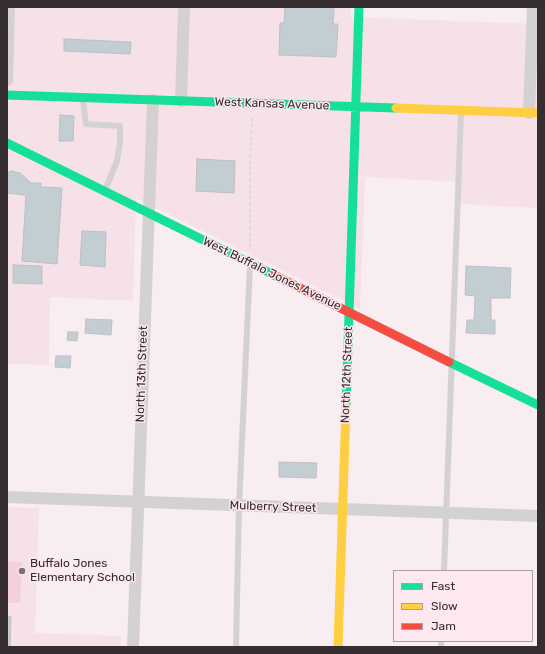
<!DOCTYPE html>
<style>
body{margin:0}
#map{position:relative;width:545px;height:654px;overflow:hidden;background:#f8edf1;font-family:Rubik,sans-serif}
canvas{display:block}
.frame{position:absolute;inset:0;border:8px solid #362e31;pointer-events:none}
.legend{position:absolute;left:393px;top:570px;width:140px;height:72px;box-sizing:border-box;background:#fde8f0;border:1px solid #ad9ea4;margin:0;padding:5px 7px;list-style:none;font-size:12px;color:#362e31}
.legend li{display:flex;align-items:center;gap:8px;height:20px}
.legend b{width:20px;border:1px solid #ad9ea4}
</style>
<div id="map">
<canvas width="545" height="654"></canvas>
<div class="frame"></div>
<ul class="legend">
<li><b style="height:5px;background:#16e098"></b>Fast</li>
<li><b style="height:5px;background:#ffcf43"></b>Slow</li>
<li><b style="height:5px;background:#f24e42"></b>Jam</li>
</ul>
</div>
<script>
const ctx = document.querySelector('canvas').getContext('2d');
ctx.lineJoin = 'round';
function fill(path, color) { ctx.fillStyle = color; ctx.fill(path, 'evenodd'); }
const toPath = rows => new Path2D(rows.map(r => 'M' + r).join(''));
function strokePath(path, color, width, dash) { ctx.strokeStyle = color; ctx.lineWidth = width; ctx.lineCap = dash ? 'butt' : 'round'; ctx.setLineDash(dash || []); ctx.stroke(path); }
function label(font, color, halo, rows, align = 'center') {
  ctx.font = font + ' Rubik,sans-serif'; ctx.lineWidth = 3; ctx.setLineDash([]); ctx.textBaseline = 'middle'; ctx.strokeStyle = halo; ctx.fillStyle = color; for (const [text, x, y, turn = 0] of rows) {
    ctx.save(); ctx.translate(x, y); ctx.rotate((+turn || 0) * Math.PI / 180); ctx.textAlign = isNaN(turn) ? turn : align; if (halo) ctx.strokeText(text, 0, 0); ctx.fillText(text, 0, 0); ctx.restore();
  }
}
const built = toPath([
 [7,7,351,7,351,17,538,24,538,208,458,204,459,182,365,177,360,309,136,198,133,301,50,297,49,365,7,364],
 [7,507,39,508,35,633,121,636,121,647,7,647]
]);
const green = toPath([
 [7,561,22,562,20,603,7,603]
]);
const building = toPath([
 [285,7,334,7,333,24,338,24,336,57,279,55,280,23,284,23,285,7],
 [64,39,131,42,130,54,64,51,64,39],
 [60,115,74,116,73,141,59,141,60,115],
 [197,159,235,161,234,193,196,191,197,159],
 [11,171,20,173,31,183,41,183,41,187,62,188,57,264,22,261,26,195,7,193,7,173,11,171],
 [82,231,106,232,105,267,80,265,82,231],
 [13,265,42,266,42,284,13,283,13,265],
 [466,266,511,268,510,298,491,298,491,320,495,320,495,334,466,333,467,320,474,320,475,296,465,295,466,266],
 [86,319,112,320,111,335,85,333,86,319],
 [68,332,78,332,77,341,67,340,68,332],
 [56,356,71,356,70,368,55,367,56,356],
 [279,462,317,463,316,478,279,477,279,462],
 [7,616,11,617,10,647,7,647,7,616]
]);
const path = toPath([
 [250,248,250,161,252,118]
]);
const lane = toPath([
 [83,101,86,124,120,126,120,142,117,161,105,190],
 [444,571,461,112],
 [236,647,239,506,250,265],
 [441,647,441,641]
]);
const street = toPath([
 [7,80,9,7],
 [181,101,184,7],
 [529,113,533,7],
 [7,497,343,509,538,516],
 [133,647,153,100]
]);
const fast = toPath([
 [7,95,396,108],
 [7,143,274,275],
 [449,362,538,405],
 [346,407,359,7]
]);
const slow = toPath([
 [396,108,538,113],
 [338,647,346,407]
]);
const jam = toPath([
 [274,275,449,362]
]);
const markers = [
 [22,571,4,"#7a7174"]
];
const streetNames = [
 ["West Kansas Avenue",272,104,2],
 ["West Buffalo Jones Avenue",272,274,26],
 ["North 13th Street",142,374,-88],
 ["North 12th Street",347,375,-88],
 ["Mulberry Street",273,507,2]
];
const poiNames = [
 ["Buffalo Jones",30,564],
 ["Elementary School",30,578]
];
fill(built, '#f6e1e9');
fill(green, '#f4cfde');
fill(building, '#c2ced2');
strokePath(building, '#c0bfc2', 1);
strokePath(path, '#ddd9db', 2, [4, 2]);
strokePath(lane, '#d4d1d2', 6);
strokePath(street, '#d4d1d2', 12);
strokePath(fast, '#16e098', 9);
strokePath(slow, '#ffcf43', 9);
strokePath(jam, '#f24e42', 9);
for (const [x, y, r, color] of markers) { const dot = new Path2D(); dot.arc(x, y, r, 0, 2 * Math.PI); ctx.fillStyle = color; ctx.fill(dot); strokePath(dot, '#fde8f0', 1.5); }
label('12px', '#362e31', '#fde8f0', streetNames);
label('12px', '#362e31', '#fde8f0', poiNames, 'left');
</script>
